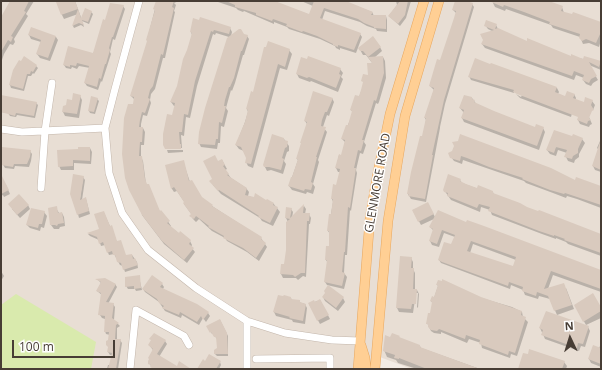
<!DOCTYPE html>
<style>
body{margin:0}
#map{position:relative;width:602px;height:370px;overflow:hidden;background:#f4ede6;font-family:"Open Sans",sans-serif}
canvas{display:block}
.frame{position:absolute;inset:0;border:2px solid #473d35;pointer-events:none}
.north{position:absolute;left:550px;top:318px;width:40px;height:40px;-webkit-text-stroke:3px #fff;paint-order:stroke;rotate:356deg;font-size:11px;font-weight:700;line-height:16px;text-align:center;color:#473d35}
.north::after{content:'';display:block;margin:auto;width:14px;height:18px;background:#473d35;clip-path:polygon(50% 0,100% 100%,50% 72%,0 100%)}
.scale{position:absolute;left:12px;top:340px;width:103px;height:18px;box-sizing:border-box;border:2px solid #473d35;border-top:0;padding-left:5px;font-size:12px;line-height:14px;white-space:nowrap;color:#473d35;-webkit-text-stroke:3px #fff;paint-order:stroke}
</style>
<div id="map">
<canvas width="602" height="370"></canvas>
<div class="frame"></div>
<div class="north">N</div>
<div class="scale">100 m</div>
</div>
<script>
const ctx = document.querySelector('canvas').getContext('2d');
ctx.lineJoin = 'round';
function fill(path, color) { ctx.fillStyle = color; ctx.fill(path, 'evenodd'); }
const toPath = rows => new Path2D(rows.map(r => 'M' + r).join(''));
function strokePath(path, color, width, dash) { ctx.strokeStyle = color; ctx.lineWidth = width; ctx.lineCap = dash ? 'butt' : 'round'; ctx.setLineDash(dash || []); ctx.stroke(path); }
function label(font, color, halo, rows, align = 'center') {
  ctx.font = font + ' "Open Sans",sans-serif'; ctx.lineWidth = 3; ctx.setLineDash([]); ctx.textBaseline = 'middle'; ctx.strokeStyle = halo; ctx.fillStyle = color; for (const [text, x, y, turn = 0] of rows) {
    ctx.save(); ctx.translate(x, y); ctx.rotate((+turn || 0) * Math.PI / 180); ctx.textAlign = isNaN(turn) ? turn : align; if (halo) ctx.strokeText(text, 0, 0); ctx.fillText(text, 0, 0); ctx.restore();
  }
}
const residential = toPath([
 [1,1,601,1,601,369,412,369,377,356,373,369,1,369]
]);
const green = toPath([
 [16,294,96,342,91,369,1,369,1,305]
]);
const shadow = toPath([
 [18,1,34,1,26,14,28,16,14,39,15,42,13,45,10,44,4,54,1,63,1,23],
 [62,1,75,1,82,20,91,12,93,14,89,24,82,21,84,27,81,25,74,28,73,26,78,14,64,19,62,15],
 [157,1,175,2,175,1,179,1,174,3,176,5,174,11,175,12,165,58,163,58,155,89,151,94,150,100,151,103,147,116,143,115,141,124,141,128,143,128,145,132,144,145,141,145,141,157,143,161,146,184,160,212,161,211,171,226,170,227,190,241,192,245,191,247,195,252,187,263,164,244,142,215,133,106,135,100,131,96,148,41,147,40],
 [215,1,272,1,310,15,313,6,301,1,343,1,372,12,374,16,386,16,387,20,387,32,377,31,376,29,367,26,360,22,325,11,322,20,360,34,362,37,356,53,340,48,340,50,336,48,335,46,320,39,289,29,287,27,274,22,274,24,244,11,243,12,238,10,236,8],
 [396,1,411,1,406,18,400,26,389,16,397,5],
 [456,1,464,1,472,4,474,7,445,104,440,127,440,128,426,202,411,199,408,194,423,138,426,120,425,118,434,90,430,86,441,61,457,14,453,10],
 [493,1,546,1,562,7,564,13,601,23,601,40,599,47,589,43,583,44,580,37,553,28,551,25,506,9,505,11,495,7,493,3],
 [123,6,125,9,115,40,113,39,110,52,111,54,102,82,101,81,98,90,87,86,85,83,90,68,79,66,77,69,72,67,71,69,66,68,64,65,93,54,106,21],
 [485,25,496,25,498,29,527,42,572,57,600,62,601,70,589,65,598,80,593,83,591,86,586,84,583,80,584,78,576,75,574,80,485,48,482,44,492,31,488,29],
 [230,28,232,32,231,36,243,35,247,36,249,39,244,55,243,55,235,83,232,91,231,90,226,108,228,111,224,127,221,126,220,143,218,143,217,149,201,147,199,143,229,37,216,33,215,35,213,34,197,86,190,118,186,117,184,136,181,135,182,148,166,148,176,106,174,106,171,102,178,86,192,35,191,32],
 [29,35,56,37,58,40,50,61,40,58,37,54,41,42,31,39],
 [380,47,382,51,374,58,383,57,385,61,386,78,379,102,378,104,376,103,364,142,366,145,363,154,360,153,356,170,357,173,351,211,350,210,347,255,345,255,344,273,347,277,344,289,327,285,325,282,328,263,326,260,330,247,330,234,328,231,333,202,332,199,337,186,340,172,338,172,336,168,339,155,342,156,345,142,342,139,353,113,351,110,359,97,364,84,363,81,369,76,373,64,366,55,363,55,359,48],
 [289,50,292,54,287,70,280,68,253,168,248,166,246,162,247,158,244,151,239,149,236,145,245,122,248,112,247,109,253,93],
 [36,66,38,68,34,74,33,73,31,76,28,76,24,91,11,88,10,85],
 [340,69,343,73,341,77,343,79,338,92,311,81,310,82,299,78,297,74],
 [469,76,557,88,559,92,558,94,566,97,574,94,576,98,571,117,520,98,516,94,521,97,522,95,514,91,514,93,471,80],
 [80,96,82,100,79,118,65,116,63,112,67,106],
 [332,98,334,102,329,116,327,115,323,127,327,132,318,160,319,162,313,184,315,187,313,194,307,192,306,194,292,190,289,186,298,160,297,159,307,124,305,121],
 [472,98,477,105,535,128,543,128,545,132,539,150,464,122,462,118,464,113,460,108],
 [97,99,99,101,95,114,90,113,89,111],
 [1,100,36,103,38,105,35,118,17,115,16,117,10,116,8,113,1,112],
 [592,101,595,105,593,110,584,105],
 [589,117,592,124,590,125,589,127,580,124,578,120],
 [284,139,289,146,289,151,287,152,284,161,286,164,283,174,271,170,267,171,264,165],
 [582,139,585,143,579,154,579,157,575,160,574,163,568,161,566,157,567,153,558,150,556,156,550,154,547,150],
 [600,141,601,141,601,172,595,170,593,166,599,150,597,148],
 [1,148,30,151,32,154,31,161,29,167,15,166,14,169,5,168,1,161],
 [90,148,92,152,91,164,74,163,74,170,61,170,59,166,79,149],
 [167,150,183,150,183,152,168,153],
 [453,152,601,188,601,208,577,199,567,196,566,198,553,193,526,183,524,181,463,160,462,164,454,161,449,154],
 [222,160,227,169,225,170,231,178,246,188,249,192,248,196,273,203,277,208,280,212,273,226,262,221,260,218,221,194,213,185,213,179,218,162],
 [183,161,190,182,202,198,212,206,261,238,267,247,259,261,247,252,227,241,225,238,212,231,199,219,196,222,193,219,191,216,192,215,184,204,185,203,177,191,174,192,172,189,166,166],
 [83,177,85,180,82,200,86,199,90,214,79,218,78,214],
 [1,180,6,185,10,194,4,197,3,195,1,196],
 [460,180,462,183,478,189,493,192,494,195,527,208,601,235,601,256,568,244,566,242,556,238,556,239,542,234,492,215,490,210,481,207,480,212,451,200,444,190],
 [428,204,435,217,467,224,601,271,601,292,553,275,548,289,566,288,574,309,557,315,550,299,539,296,538,299,525,295,523,290,511,285,510,289,441,263,439,260,451,246,455,237,444,233,439,247,432,245,430,241,434,231,430,227,434,219,421,225,413,210],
 [473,244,516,260,513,268,470,253],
 [28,205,30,209,20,218,12,209],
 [304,206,306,209,305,214,309,214,311,218,310,224,309,224,306,277,303,276,298,280,296,278,283,278,281,274,282,265,285,265,287,250,288,222,286,218,291,209,293,212,292,218],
 [56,208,59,213,62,213,64,217,65,226,60,227,59,229,54,229,51,225],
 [44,212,47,216,44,228,41,227,40,231,30,228,27,225],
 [105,215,117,242,126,256,132,255,137,262,138,268,125,272,123,266,120,265,114,254,109,255,105,245,101,246,99,240,90,236,88,234,100,230],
 [411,258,413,262,413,269,415,273,415,290,417,290,419,294,418,308,417,307,418,293,416,293,413,313,399,312,397,308],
 [1,271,4,276,1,281],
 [139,277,142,290,136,291,135,289,128,289,126,286],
 [97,279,115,284,117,287,108,304,113,304,115,307,114,320,120,326,117,328,117,340,120,340,122,343,118,369,107,369,108,365,110,365,113,355,110,355,108,352,110,335,106,334,105,331,105,319,102,318,100,315,102,295,97,291,101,283],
 [162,284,164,287,163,289,208,313,210,316,206,322,203,318,199,325,182,315,181,318,165,311,159,302,145,292,143,289],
 [437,285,512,307,522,312,523,317,528,322,517,356,511,354,510,358,482,348,481,343,469,339,467,343,441,332,441,334,434,333,431,331,427,323,431,314,433,304,431,301,434,298,438,286],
 [323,297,343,298,345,302,338,311,325,301],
 [291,298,292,300,305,304,307,308,305,324,293,322,292,320,276,316,274,312],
 [320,300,330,319,320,324,309,304],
 [575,305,601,308,601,318,586,325],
 [220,320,228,336,228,356,217,356,215,354,218,348,217,339,213,334,212,334,208,326],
 [588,327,590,331,585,347,581,346,579,351,545,339,540,328],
 [393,334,399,337,400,339,420,346,421,348,480,369,417,369,398,363,396,360,387,357,384,350],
 [165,341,167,344,159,357,177,367,189,369,153,369,149,363,153,350,149,345],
 [601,344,601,367,591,363,589,359,599,348],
 [206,362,220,362,221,365,219,369,205,369],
 [564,362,567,366,566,369,519,369]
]);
const building = toPath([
 [10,1,29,1,24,11,26,12,11,36,13,37,11,42,8,40,1,52,1,17],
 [59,1,75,1,78,9,61,15,56,2],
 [156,1,174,1,172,7,174,8,163,55,161,54,153,86,150,90,148,98,150,99,145,113,142,112,140,120,139,127,143,127,142,142,140,142,139,156,142,156,145,179,147,184,149,184,160,211,161,210,170,221,167,223,179,233,180,231,191,240,189,244,194,248,184,260,162,241,142,215,129,190,125,178,122,154,124,118,128,104,133,104,134,97,130,96,147,41,146,40,155,10,153,9],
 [226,1,275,1,309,14,314,1,346,1,373,12,371,15,386,15,386,29,374,28,374,27,364,23,358,19,324,8,320,18,361,33,354,50,338,45,338,47,333,45,333,44,317,36,303,31,302,32,286,26,287,24,273,19,272,21,256,15,256,13,235,7,235,5],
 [400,1,408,1,405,15,398,24,388,16],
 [455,1,466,1,473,3,444,100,432,155,433,155,425,199,408,196,409,194,407,194,411,172,420,136,422,136,426,118,424,118,434,88,429,86,437,59,440,60,454,18,456,11,452,10],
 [489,1,549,1,563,6,561,11,572,14,573,12,601,22,601,32,596,43,586,39,582,41,579,38,580,34,549,24,550,22,524,12,504,5,503,7],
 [110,3,124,5,113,37,112,37,109,48,110,50,106,64,105,64,101,79,99,78,97,87,84,83,89,66,77,63,76,66,70,65,70,67,63,65,68,46,93,53,103,19,105,20],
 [85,8,92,11,88,22,82,20,84,25,79,23,72,26,78,9,81,18],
 [200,17,231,27,229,34,214,30,213,32,211,31,195,81,188,115,184,114,182,132,179,132,180,144,181,144,181,149,165,149,163,145,163,134,167,114,172,115,175,103,170,102,177,86,183,59,187,50,192,33,190,32,193,18,199,20],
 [486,20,497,24,495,29,498,28,527,41,527,38,571,56,571,54,583,59,584,56,601,61,599,67,589,62,597,76,591,79,589,83,582,80,584,75,574,71,572,76,481,44,483,40,480,34,494,30,484,26],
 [31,27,56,36,48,58,36,54,41,40,28,35],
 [239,29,241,29,244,34,248,35,242,51,241,51,234,78,230,87,229,87,225,100,224,106,226,106,222,123,219,122,218,139,216,139,215,145,198,144,199,132,205,108,227,38],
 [373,36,381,47,368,57,363,51,360,51,358,48],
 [268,41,290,49,285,67,278,64,251,164,245,163,246,158,241,147,235,145,245,122,248,110,246,109,251,91,253,92,264,47,266,47],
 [24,56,37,65,33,72,31,71,30,74,27,74,23,89,9,85,13,70,19,60,21,61],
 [308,56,341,68,339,74,341,75,336,88,309,77,307,78,296,74,301,57,307,59],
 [383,56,384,73,377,98,376,101,374,100,362,140,364,140,361,151,358,150,354,168,356,168,350,208,348,207,345,252,344,252,342,272,345,273,342,286,324,282,327,260,325,260,326,246,329,246,329,231,327,231,329,214,331,214,333,199,331,199,333,184,336,185,340,169,335,168,339,154,341,155,345,140,341,139,346,125,348,125,352,111,350,110,355,95,359,96,361,90,363,82,361,81,363,74,368,75,367,63,372,63,368,57],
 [475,58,490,64,491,63,557,87,555,92,565,96,567,91,575,94,573,98,584,102,585,97,593,100,591,105,594,110,592,111,589,118,591,120,588,121,587,124,577,120,578,117,517,94,513,92,514,90,468,77],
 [313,91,333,98,327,112,325,112,322,120,321,126,326,127,316,157,317,157,311,182,313,183,311,190,305,189,304,191,288,186,291,177,292,177,298,159,296,159,301,143,300,143,307,122,304,121],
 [73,93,81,95,77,114,62,112,63,106,66,105,67,99,72,100],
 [1,95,37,102,34,116,16,113,15,116,1,112],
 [464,95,472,97,472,99,475,100,474,102,494,111,535,127,536,124,544,127,537,146,461,118,464,110,459,108],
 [91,96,98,98,94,112,88,111],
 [554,130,572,136,573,134,583,138,578,149,578,153,573,156,572,159,564,157,567,150,556,147,554,153,546,150],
 [272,134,284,138,284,140,288,141,287,147,285,148,282,158,284,159,281,170,269,167,264,167,263,165],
 [460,134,551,168,575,180,576,177,601,186,601,205,565,193,564,194,550,190,522,179,523,178,489,167,467,158,461,156,460,161,450,158,448,153,452,151,454,146,452,142,458,141],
 [600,142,601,143,601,170,592,166],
 [2,147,31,150,30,157,27,164,14,164,13,167,1,165],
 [78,147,90,147,90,161,73,160,73,166,58,167,57,150,78,149],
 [215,155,218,161,222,159,225,165,223,166,229,174,227,175,247,188,245,195,254,197,255,193,266,200,267,199,274,203,273,205,278,207,270,223,258,217,259,216,219,190,218,191,209,181,212,179,203,161],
 [184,160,189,181,192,180,202,197,213,205,212,206,262,237,261,239,266,243,256,258,243,248,223,238,224,236,208,227,209,226,196,216,194,219,189,216,191,214,183,203,184,202,174,187,171,189,165,165],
 [1,174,9,190,1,194],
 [73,174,84,176,80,200,86,197,89,211,77,215,70,194],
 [448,174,461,179,460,181,466,184,477,188,478,185,493,191,493,193,520,203,527,207,538,211,539,210,601,234,601,253,564,240,565,239,554,235,554,236,539,231,488,211,490,207,479,204,477,208,447,196,448,193,444,192,443,190],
 [19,194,29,205,17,215,8,204],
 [428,202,434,214,418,222,412,210],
 [304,204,303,213,310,213,309,221,307,221,305,273,301,273,295,277,293,275,280,274,281,264,284,264,286,250,286,222,290,219,285,218,286,207,292,208,290,218],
 [57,206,58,213,62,212,64,223,58,224,57,226,55,225,50,225,48,208],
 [31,208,45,211,42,224,39,224,38,228,26,225],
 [438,210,466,222,467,220,484,226,601,270,601,289,551,271,544,289,564,283,572,305,554,311,548,296,537,292,536,296,522,291,523,287,509,282,508,286,442,262,438,260,444,242,451,244,455,235,442,230,437,244,429,241,433,229,429,227],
 [471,241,516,257,513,266,467,251],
 [104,211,110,226,112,225,117,241,121,240,126,255,132,254,133,259,135,258,138,265,123,270,121,263,117,262,115,255,113,255,112,251,107,253,103,242,99,244,97,237,87,233,99,229,94,214],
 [400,256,412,257,411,268,414,268,413,289,417,289,416,304,412,304,411,309,396,308],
 [140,275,141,288,134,289,134,286,125,287,125,277],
 [152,275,163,283,160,287,197,304,209,312,203,320,201,316,197,322,180,312,179,315,162,308,164,306,159,303,157,299,142,289],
 [105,278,116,284,106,302,114,303,112,318,119,323,116,325,115,339,121,339,116,369,108,369,112,353,107,352,108,347,106,345,106,341,108,340,109,332,104,332,105,316,98,315,101,293,96,291,101,282,95,279],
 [442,279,481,297,522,311,521,315,526,317,515,353,509,351,508,355,479,344,480,340,466,335,465,339,439,329,437,331,431,330,428,327,428,324,426,324,428,313,430,313,432,302,430,301,432,296,434,297,438,285,436,285,438,280,442,281],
 [328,285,344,297,336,308,322,297,325,293,324,291],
 [593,293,601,307,601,311,583,322,574,305],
 [278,295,283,296,284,295,291,297,291,299,300,300,300,302,306,304,303,321,289,318,290,317,273,312],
 [320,299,329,315,317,321,308,303,314,300,315,302],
 [546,311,589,326,583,344,578,343,577,348,541,335,543,330,539,328],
 [220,319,227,333,228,354,214,354,214,350,217,348,216,337,214,337,211,332,210,333,206,326],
 [154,333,166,340,157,354,177,366,179,361,191,369,154,369,150,367,151,365,148,364,148,361,149,359,148,358,153,349,148,345,151,340,149,339],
 [392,333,400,336,399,337,420,345,420,347,480,369,427,369,399,358,399,359,394,358,395,355,383,351,385,335,390,337],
 [593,345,601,348,601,364,588,359],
 [529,349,565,361,562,369,518,369,523,353,528,354],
 [209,354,221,361,216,369,197,369,203,359,205,361]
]);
const minor = toPath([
 [139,1,115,89,105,128,109,173,122,213,148,250,196,288,247,321,285,333,332,340,360,341],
 [1,129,22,132,105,128],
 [41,188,45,131,52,83],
 [247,321,247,369],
 [256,359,330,358,330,369],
 [130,369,136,310,184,336,189,345]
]);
const major = toPath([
 [361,345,365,358,366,369],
 [358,369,370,218,377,177,390,114,424,1],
 [375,369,388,221,405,116,439,1]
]);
const streetNames = [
 ["GLENMORE ROAD",378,183,-80]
];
fill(residential, '#e8ded4');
fill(green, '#d9eaad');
fill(shadow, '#0003');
fill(building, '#d9cabe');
strokePath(minor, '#c3b6ab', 8);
strokePath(major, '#e8a860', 10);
strokePath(minor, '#fff', 7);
strokePath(major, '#ffcf94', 9);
label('12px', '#473d35', '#fff', streetNames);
</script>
